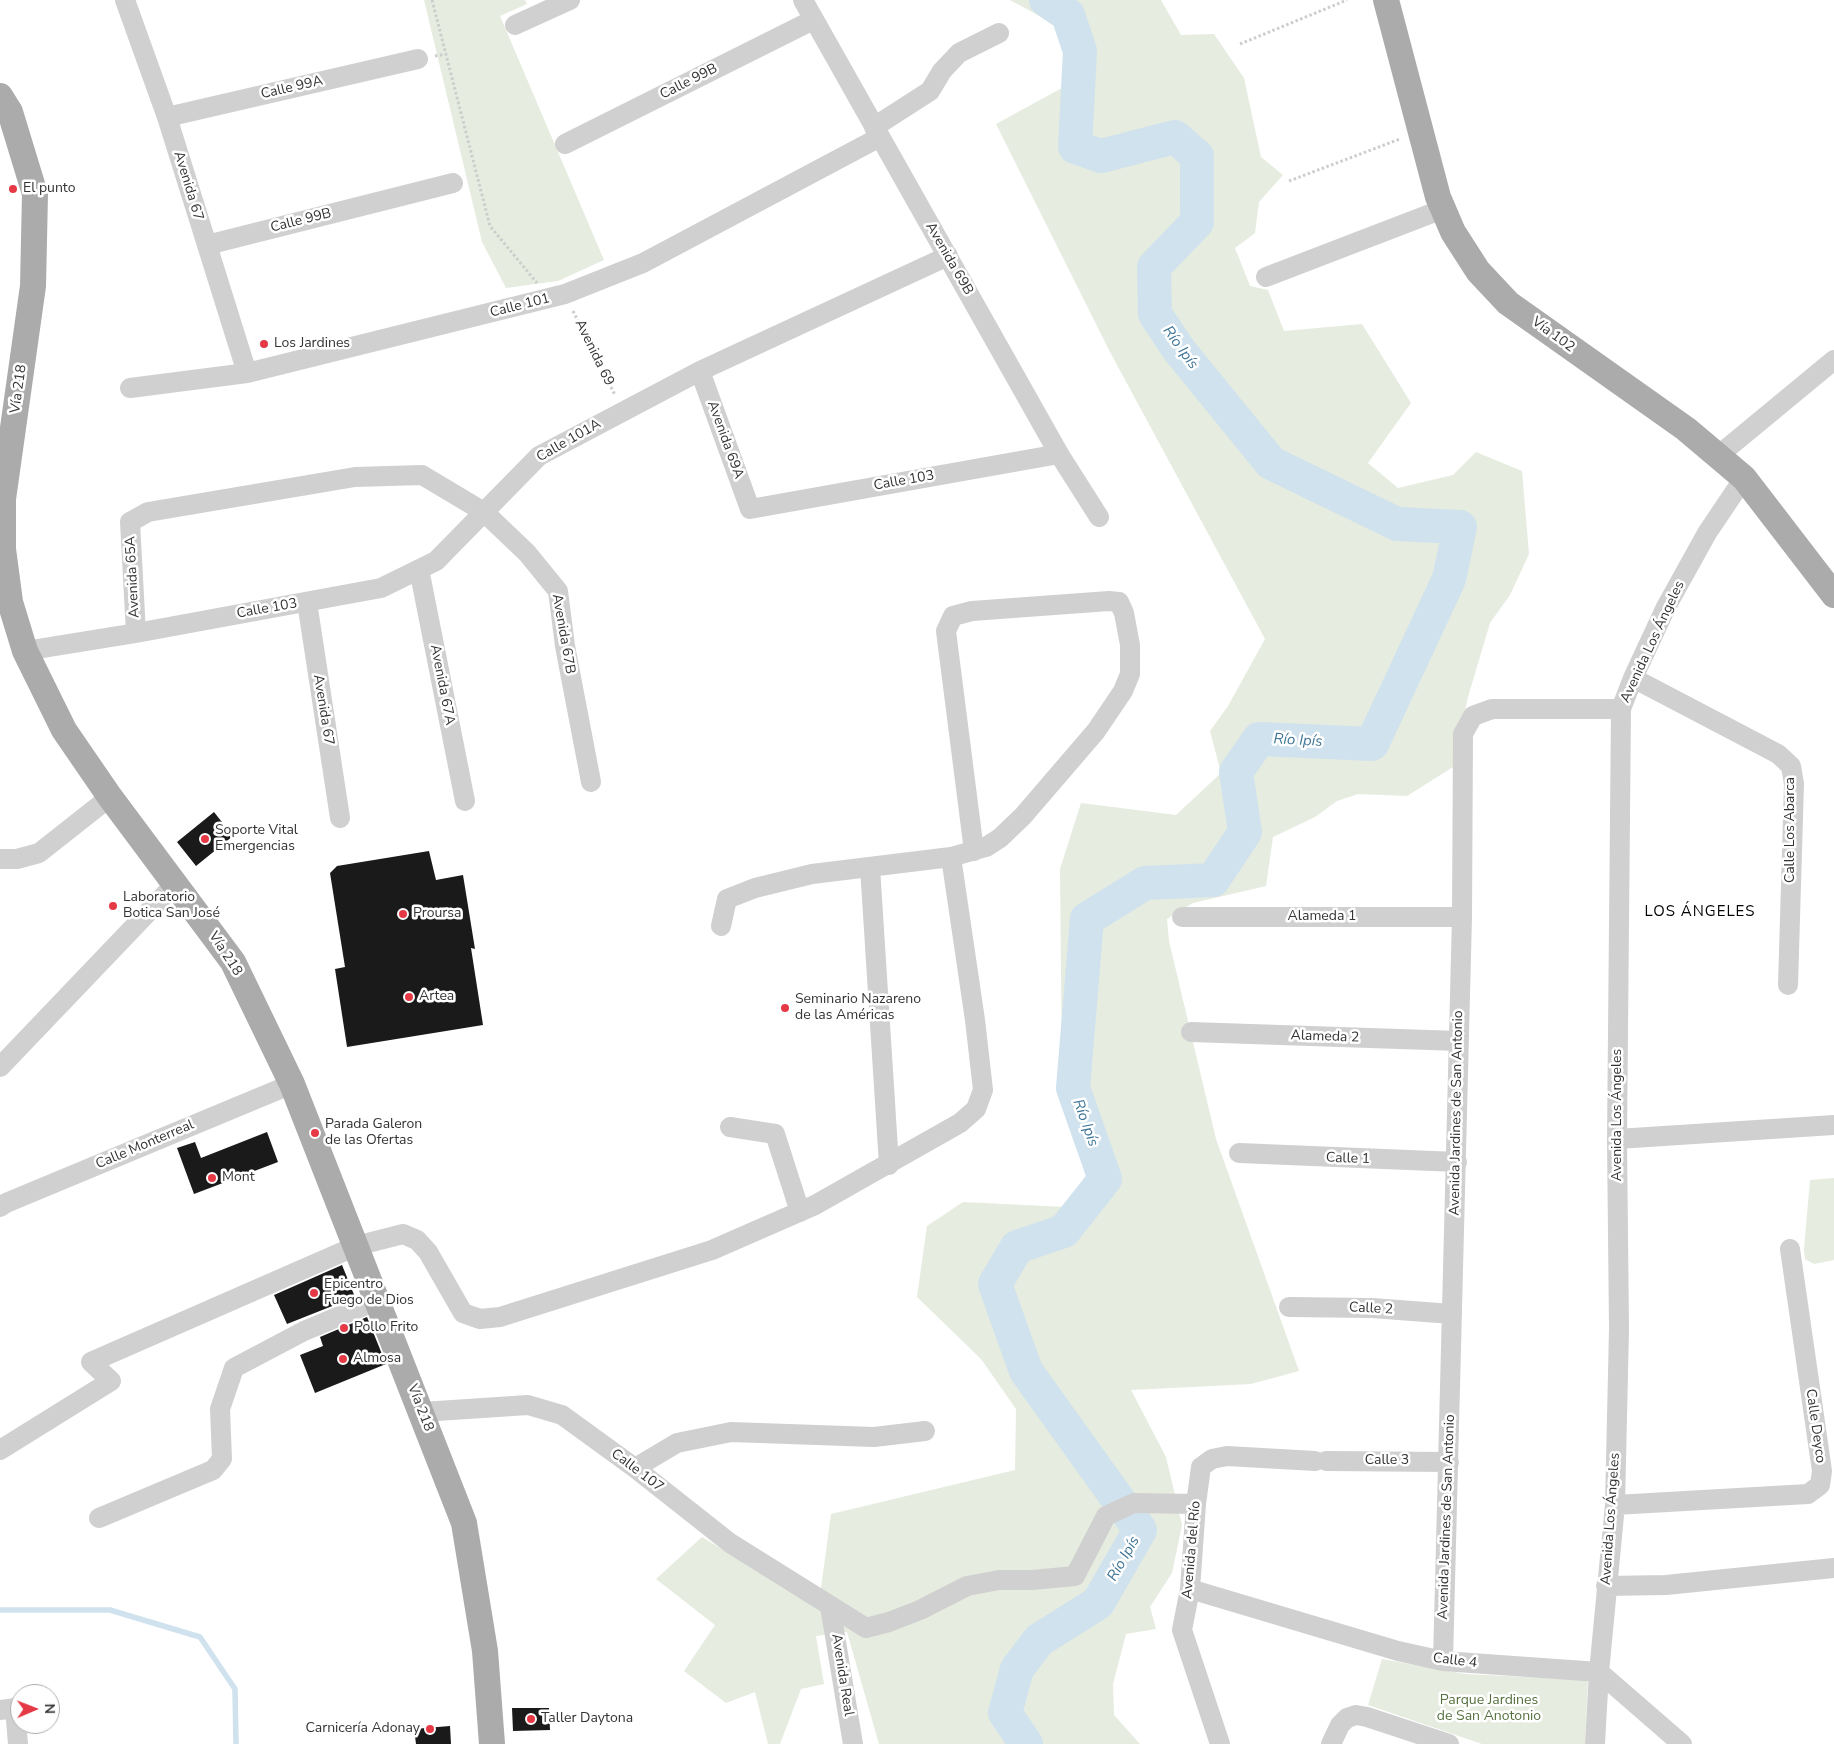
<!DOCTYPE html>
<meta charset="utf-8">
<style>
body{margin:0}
#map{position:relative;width:1834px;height:1744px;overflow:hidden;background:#fff;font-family:"Nunito Sans",sans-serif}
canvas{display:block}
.north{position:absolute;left:10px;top:1684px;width:50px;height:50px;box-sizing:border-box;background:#fff;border:1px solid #adadad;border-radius:50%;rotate:89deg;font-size:14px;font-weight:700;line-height:20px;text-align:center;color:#333}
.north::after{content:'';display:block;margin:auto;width:18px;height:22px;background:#e63946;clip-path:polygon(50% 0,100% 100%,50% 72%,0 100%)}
</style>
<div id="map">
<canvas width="1834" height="1744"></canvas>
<div class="north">N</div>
</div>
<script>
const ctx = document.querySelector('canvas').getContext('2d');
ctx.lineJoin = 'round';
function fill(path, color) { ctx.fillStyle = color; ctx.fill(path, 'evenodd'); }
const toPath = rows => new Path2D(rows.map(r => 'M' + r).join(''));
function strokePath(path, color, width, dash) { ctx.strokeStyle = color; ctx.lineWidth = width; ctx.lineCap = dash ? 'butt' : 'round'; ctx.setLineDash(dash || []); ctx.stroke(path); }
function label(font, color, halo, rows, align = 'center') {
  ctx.font = font + ' "Nunito Sans",sans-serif'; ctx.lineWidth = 5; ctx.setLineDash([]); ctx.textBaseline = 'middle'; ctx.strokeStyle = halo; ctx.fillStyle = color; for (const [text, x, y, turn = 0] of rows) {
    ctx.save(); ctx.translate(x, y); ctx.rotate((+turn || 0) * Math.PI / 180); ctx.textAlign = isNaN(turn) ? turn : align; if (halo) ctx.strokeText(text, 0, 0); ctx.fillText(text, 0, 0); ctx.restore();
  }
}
const green = toPath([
 [424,0,525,0,527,4,500,16,604,260,558,281,506,288,482,242],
 [1010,0,1161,0,1181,35,1214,34,1244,78,1261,157,1283,175,1259,202,1255,233,1235,248,1250,286,1268,290,1284,331,1362,324,1411,403,1368,463,1398,488,1453,475,1476,452,1522,471,1529,554,1510,595,1490,623,1468,697,1453,767,1407,796,1358,794,1337,801,1315,817,1273,837,1266,886,1193,903,1167,919,1169,941,1216,1139,1299,1371,1251,1384,1131,1390,1166,1457,1182,1525,1172,1573,1150,1607,1156,1629,1126,1634,1113,1684,1114,1715,1140,1744,879,1744,847,1632,816,1636,824,1684,801,1689,780,1744,768,1744,755,1692,726,1703,684,1671,715,1625,656,1579,702,1537,815,1605,821,1588,831,1514,1015,1470,1016,1409,981,1359,917,1297,927,1226,963,1202,1066,1207,1094,1181,1062,1076,1060,869,1081,803,1176,815,1221,773,1210,731,1228,706,1265,639,1110,352,996,124,1071,83,1058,26],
 [1834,1178,1834,1260,1814,1264,1805,1259,1804,1249,1810,1180],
 [1382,1659,1465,1674,1588,1680,1585,1744,1482,1744,1368,1705]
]);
const stream = toPath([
 [0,1610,110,1610,200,1637,235,1689,236,1744]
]);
const river = toPath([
 [1026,1744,1005,1713,1017,1669,1039,1640,1098,1603,1140,1530,1026,1371,995,1284,1017,1247,1064,1231,1105,1179,1073,1088,1087,919,1145,883,1213,880,1245,832,1236,772,1259,739,1372,744,1449,579,1460,527,1397,524,1271,463,1179,350,1155,314,1154,267,1197,222,1197,156,1175,137,1101,156,1075,147,1080,51,1068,15,1046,0]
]);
const building = toPath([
 [214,812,233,836,196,866,177,842],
 [429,851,436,880,463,875,475,949,471,948,483,1025,347,1047,335,969,345,967,330,873,337,866],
 [267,1132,278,1162,194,1194,177,1148,195,1142,201,1158],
 [342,1265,355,1297,287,1324,274,1295],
 [367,1317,386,1364,315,1393,300,1355,323,1346,320,1337],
 [512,1708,549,1708,550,1730,513,1731],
 [450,1726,451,1744,416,1744,414,1729]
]);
const path = toPath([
 [432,0,490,226,537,283],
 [1240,44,1347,0],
 [435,56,447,54],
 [1289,181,1400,139],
 [573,311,615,395]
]);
const minor = toPath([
 [125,0,167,117,247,373],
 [803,0,1059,454,1099,517],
 [515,25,570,0],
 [167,117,418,59],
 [874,127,930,91,942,71,959,53,999,33],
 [565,144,813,20],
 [207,245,453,183],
 [1266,277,1443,209],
 [700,371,750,509,1059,454],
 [130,388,247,373,565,294,643,263,880,137],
 [1719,455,1834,360],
 [419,569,465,801],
 [307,602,340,818],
 [136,633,130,522,148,512,355,477,422,475,484,512,527,553,558,591,565,646,591,782],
 [25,651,136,633,381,588,436,561,539,456,700,371,948,256],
 [1633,678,1778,754,1791,766,1794,784,1788,985],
 [0,859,17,859,39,853,110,797],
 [870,867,889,1165],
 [1182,917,1462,917],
 [721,926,727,899,755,888,812,874,951,857,986,847,1000,838,1023,816,1096,731,1123,691,1130,674,1130,645,1124,613,1119,602,1109,601,972,611,953,616,946,631,974,851],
 [1191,1032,1459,1041],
 [0,1067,175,884],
 [730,1127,775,1134,800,1212],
 [1617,1139,1834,1125],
 [1239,1153,1457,1162],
 [0,1207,6,1203,292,1084],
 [1289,1307,1372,1308,1452,1314],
 [422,1412,528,1405,562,1415,635,1468,730,1543,866,1628,889,1622,920,1610,967,1586,999,1580,1032,1580,1075,1576,1106,1516,1134,1503,1196,1504],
 [0,1450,111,1381,91,1362,356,1246,403,1234,417,1240,428,1252,463,1313,480,1319,500,1317,712,1250,815,1205,960,1123,976,1109,983,1090,975,1020,951,857],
 [1326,1461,1449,1462],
 [635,1468,677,1443,731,1432,874,1437,925,1431],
 [1615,1505,1808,1494,1820,1485,1822,1471,1790,1249],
 [99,1518,213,1470,222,1459,220,1409,234,1368,304,1331,378,1300],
 [1606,1586,1666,1585,1834,1568],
 [1190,1589,1398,1651,1443,1661,1599,1672,1595,1744],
 [830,1606,853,1744],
 [1443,1661,1462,917,1463,734,1473,716,1492,709,1621,709],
 [0,1710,15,1708,18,1744],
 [1220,1744,1182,1630,1190,1589,1196,1504,1201,1467,1212,1459,1227,1456,1315,1461],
 [1331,1744,1340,1725,1347,1718,1356,1715,1367,1717,1449,1744],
 [1682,1744,1599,1672,1615,1505,1619,1329,1617,1139,1621,709,1633,678,1666,607,1707,533,1744,478]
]);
const major = toPath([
 [1386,0,1438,197,1453,232,1478,271,1508,303,1686,429,1744,478,1834,595],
 [0,96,10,112,35,194,33,286,3,499,3,549,10,602,25,651,64,730,110,797,233,962,292,1084,464,1523,485,1651,492,1744]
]);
const markers = [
 [13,189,5,"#e63946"],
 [264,344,5,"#e63946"],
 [205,839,5,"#e63946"],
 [113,906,5,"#e63946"],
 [403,914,5,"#e63946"],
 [409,997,5,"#e63946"],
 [785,1008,5,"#e63946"],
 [315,1133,5,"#e63946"],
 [212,1178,5,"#e63946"],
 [314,1293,5,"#e63946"],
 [344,1328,5,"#e63946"],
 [343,1359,5,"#e63946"],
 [531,1719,5,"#e63946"],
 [430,1729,5,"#e63946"]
];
const streetNames = [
 ["Calle 99B",689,82,-27],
 ["Calle 99A",292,88,-13],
 ["Avenida 67",188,186,73],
 ["Calle 99B",301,221,-14],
 ["Avenida 69B",949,259,60],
 ["Calle 101",520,306,-14],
 ["Vía 102",1553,335,36],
 ["Avenida 69",594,353,64],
 ["Vía 218",19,389,-82],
 ["Avenida 69A",725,440,70],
 ["Calle 101A",569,441,-30],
 ["Calle 103",904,481,-10],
 ["Avenida 65A",133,577,-93],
 ["Calle 103",267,609,-10],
 ["Avenida 67B",563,634,80],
 ["Avenida Los Ángeles",1653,642,-65],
 ["Avenida 67A",442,685,79],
 ["Avenida 67",323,710,81],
 ["Calle Los Abarca",1791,830,-90],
 ["Alameda 1",1322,917],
 ["Vía 218",225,954,57],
 ["Alameda 2",1325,1037,2],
 ["Avenida Jardines de San Antonio",1457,1113,-89],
 ["Avenida Los Ángeles",1618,1115,-90],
 ["Calle Monterreal",145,1145,-23],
 ["Calle 1",1348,1159,2],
 ["Calle 2",1371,1309,3],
 ["Vía 218",420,1408,69],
 ["Calle Deyco",1815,1426,82],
 ["Calle 3",1387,1461],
 ["Calle 107",637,1471,37],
 ["Avenida Jardines de San Antonio",1447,1517,-88],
 ["Avenida Los Ángeles",1611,1519,-86],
 ["Avenida del Río",1192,1550,-85],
 ["Calle 4",1455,1661,7],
 ["Avenida Real",842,1675,81]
];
const poiNames = [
 ["El punto",23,189],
 ["Los Jardines",274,344],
 ["Soporte Vital",215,831],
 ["Emergencias",215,847],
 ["Laboratorio",123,898],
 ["Botica San José",123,914],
 ["Proursa",413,914],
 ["Artea",419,997],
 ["Seminario Nazareno",795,1000],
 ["de las Américas",795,1016],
 ["Parada Galeron",325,1125],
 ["de las Ofertas",325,1141],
 ["Mont",222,1178],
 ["Epicentro",324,1285],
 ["Fuego de Dios",324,1301],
 ["Pollo Frito",354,1328],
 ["Almosa",353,1359],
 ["Taller Daytona",541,1719],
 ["Carnicería Adonay",420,1729,"right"]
];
const parkNames = [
 ["Parque Jardines",1489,1701],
 ["de San Anotonio",1489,1717]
];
const waterNames = [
 ["Río Ipís",1180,348,54],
 ["Río Ipís",1298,741,3],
 ["Río Ipís",1085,1123,70],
 ["Río Ipís",1124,1559,-60]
];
const neighbourhoodNames = [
 ["LOS ÁNGELES",1700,912]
];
fill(green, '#e6ecdf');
strokePath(stream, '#cfe2ee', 5.5);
strokePath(river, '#cfe2ee', 34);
fill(building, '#1a1a1a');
strokePath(path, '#cdcdcd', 3, [2.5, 2.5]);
strokePath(minor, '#d0d0d0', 20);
strokePath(major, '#ababab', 26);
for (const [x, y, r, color] of markers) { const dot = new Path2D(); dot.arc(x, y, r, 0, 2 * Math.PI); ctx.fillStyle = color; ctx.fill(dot); strokePath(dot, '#fff', 2); }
label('14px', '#333', '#fff', streetNames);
label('14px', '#333', '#fff', poiNames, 'left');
label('14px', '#56703f', '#fff', parkNames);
label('italic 15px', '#3f7597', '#fff', waterNames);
ctx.letterSpacing = '1px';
label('15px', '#000', '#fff', neighbourhoodNames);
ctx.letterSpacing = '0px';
</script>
